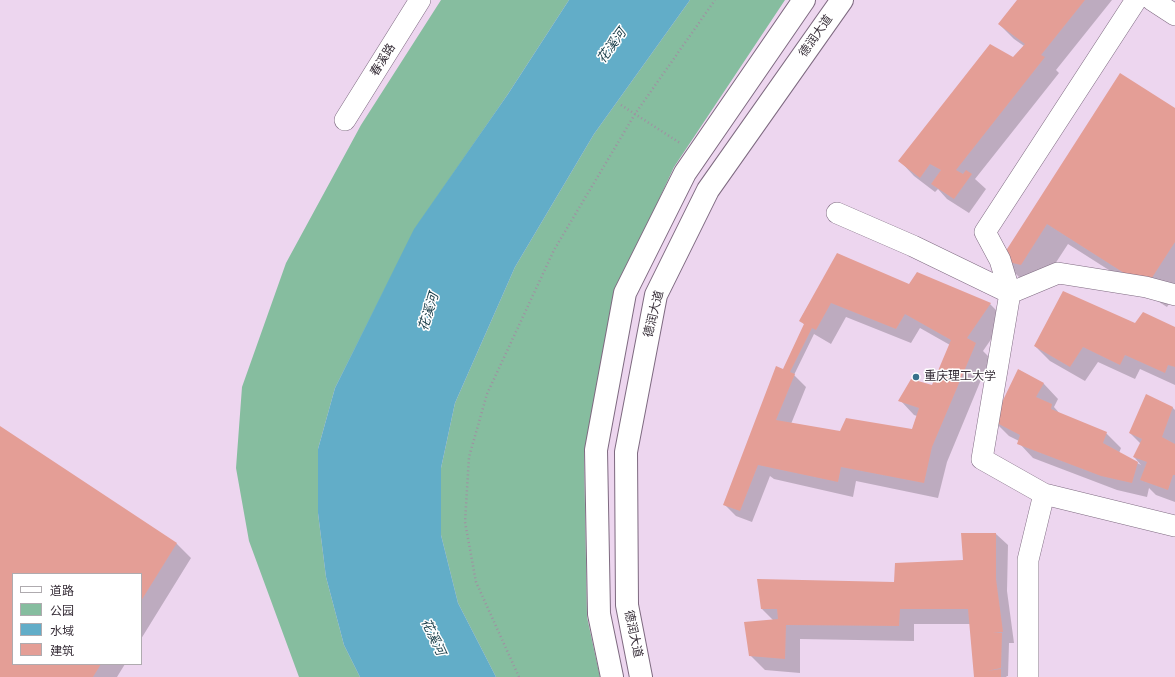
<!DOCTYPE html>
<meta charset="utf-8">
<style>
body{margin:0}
#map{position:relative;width:1175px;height:677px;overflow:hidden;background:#edd6ef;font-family:"PT Sans","Noto Sans SC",sans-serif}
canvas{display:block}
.legend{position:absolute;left:12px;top:573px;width:130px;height:92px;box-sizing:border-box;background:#fff;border:1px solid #afabaf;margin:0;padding:5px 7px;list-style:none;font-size:12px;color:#362d37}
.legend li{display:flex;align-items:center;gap:8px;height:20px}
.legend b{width:20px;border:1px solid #afabaf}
</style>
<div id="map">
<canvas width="1175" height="677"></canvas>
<ul class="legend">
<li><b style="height:5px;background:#fff"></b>道路</li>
<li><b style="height:11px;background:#86bd9f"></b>公园</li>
<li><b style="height:11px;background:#62adc8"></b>水域</li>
<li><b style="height:11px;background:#e49e96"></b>建筑</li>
</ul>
</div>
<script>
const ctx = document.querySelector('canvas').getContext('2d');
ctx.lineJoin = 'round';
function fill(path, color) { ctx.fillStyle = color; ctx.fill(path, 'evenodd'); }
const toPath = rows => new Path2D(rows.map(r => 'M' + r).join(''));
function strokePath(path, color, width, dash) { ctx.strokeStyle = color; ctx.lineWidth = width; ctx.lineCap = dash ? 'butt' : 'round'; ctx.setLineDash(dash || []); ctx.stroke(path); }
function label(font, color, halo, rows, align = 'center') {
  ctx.font = font + ' "PT Sans","Noto Sans SC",sans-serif'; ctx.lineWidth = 3; ctx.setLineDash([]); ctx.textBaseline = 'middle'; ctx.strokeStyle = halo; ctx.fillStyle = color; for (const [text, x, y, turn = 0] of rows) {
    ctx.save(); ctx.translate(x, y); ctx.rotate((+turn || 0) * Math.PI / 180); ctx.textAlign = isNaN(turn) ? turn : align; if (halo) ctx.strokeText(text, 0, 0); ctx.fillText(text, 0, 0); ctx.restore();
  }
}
const green = toPath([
 [441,0,569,0,508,94,415,229,335,388,318,449,318,513,326,577,344,645,360,677,299,677,249,541,236,468,242,387,286,263,361,125],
 [690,0,785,0,674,167,616,292,584,453,587,617,600,677,496,677,458,603,441,535,441,468,455,403,515,267,594,134]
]);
const water = toPath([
 [569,0,690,0,594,134,515,267,455,403,441,468,441,535,458,603,496,677,360,677,344,645,326,577,318,513,318,449,335,388,414,229,508,94]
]);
const shadow = toPath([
 [1018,0,1112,0,1056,70,1059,73,975,179,986,189,969,213,947,199,938,189,935,192,914,176,900,161,1013,58,1024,46,1014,39,999,24],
 [1175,109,1175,294,1167,307,1068,244,1042,284,1022,280,1001,259],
 [838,254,909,285,990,304,1005,319,983,351,990,358,947,462,938,498,856,481,853,497,774,479,770,476,752,522,736,516,724,504,787,372,805,325,800,320],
 [846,317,911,343,920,328,950,345,932,386,900,400,914,415,917,416,912,430,840,433,791,424,806,387,794,375,814,334,831,344],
 [1135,325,1175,328,1175,385,1140,369,1135,379,1098,362,1085,381,1050,361,1035,346],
 [1019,370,1044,384,1058,399,1054,407,1061,415,1106,433,1121,448,1119,453,1141,465,1134,457,1141,444,1130,433,1172,407,1175,410,1175,502,1156,495,1149,488,1147,497,1117,490,1033,458,1019,443,1019,441,1009,436,994,421],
 [0,427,177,544,191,558,141,639,141,574,13,574,13,664,125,664,117,677,0,677],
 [963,534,996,534,1008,545,1007,591,1014,643,1009,643,1008,676,1006,676,1007,677,975,677,970,624,914,624,914,641,800,639,800,673,765,670,750,655,773,620,762,609,895,583,964,561]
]);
const building = toPath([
 [1017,0,1085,0,1041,55,1045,57,956,170,963,174,966,170,972,174,954,199,931,184,941,170,930,164,920,178,898,161,990,44,1013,57,1025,44,998,24],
 [1120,73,1175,108,1175,242,1146,287,1047,224,1021,265,1000,260],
 [837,253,909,284,917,272,991,303,967,338,976,343,932,447,924,483,841,467,838,482,758,465,740,511,723,505,776,366,783,369,804,324,799,321],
 [831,303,896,329,905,314,951,340,932,385,911,379,898,401,919,408,912,429,846,418,840,431,776,420,795,374,790,372,812,328,816,330],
 [1063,291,1135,323,1143,312,1175,327,1175,367,1168,365,1165,373,1125,355,1120,365,1083,347,1070,367,1034,346],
 [1018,369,1044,383,1036,397,1052,404,1051,409,1107,432,1103,443,1138,462,1132,483,1101,476,1017,444,1020,435,993,421],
 [1146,394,1173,407,1162,437,1175,444,1175,475,1173,475,1168,490,1140,480,1147,462,1133,457,1142,439,1129,433],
 [0,426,177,543,141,601,141,574,13,574,13,664,101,664,93,677,0,677],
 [961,533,996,533,996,579,1003,632,993,632,1002,633,1001,668,987,671,1001,669,1001,677,974,677,968,609,900,609,899,626,786,625,785,659,749,656,744,622,778,619,777,609,761,609,757,579,894,582,895,563,963,560]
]);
const path = toPath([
 [621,105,680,143],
 [519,677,476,582,465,522,469,457,487,394,554,250,635,114,715,0]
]);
const minor = toPath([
 [1136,0,985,232,1000,260,1010,293,982,459,1044,494,1175,526],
 [1152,0,1175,15],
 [345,120,420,0],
 [837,213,913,246,1010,293,1058,273,1146,287,1175,295],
 [1028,677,1028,560,1044,494]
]);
const major = toPath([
 [612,677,599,614,596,450,625,293,685,173,804,0],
 [641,677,627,605,626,452,656,295,708,190,842,0]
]);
const markers = [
 [916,377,4,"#38718b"]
];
const streetNames = [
 ["德润大道",816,36,-55],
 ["春溪路",383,60,-58],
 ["德润大道",654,314,-76],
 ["德润大道",633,634,78]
];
const poiNames = [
 ["重庆理工大学",924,377]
];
const waterNames = [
 ["花溪河",612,46,-54],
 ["花溪河",429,312,-73],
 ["花溪河",433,637,65]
];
fill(green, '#86bd9f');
fill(water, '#62adc8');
fill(shadow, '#0003');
fill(building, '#e49e96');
strokePath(minor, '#7e6a80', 22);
strokePath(major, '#7e6a80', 24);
strokePath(path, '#a08fa2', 2.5, [1, 3]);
strokePath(minor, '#fff', 21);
strokePath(major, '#fff', 22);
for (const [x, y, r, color] of markers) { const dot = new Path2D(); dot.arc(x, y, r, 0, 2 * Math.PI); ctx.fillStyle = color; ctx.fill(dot); strokePath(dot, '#fff', 1.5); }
label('12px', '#362d37', '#fff', streetNames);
label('12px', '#362d37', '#fff', poiNames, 'left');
label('italic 13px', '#193d48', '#fff', waterNames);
</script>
